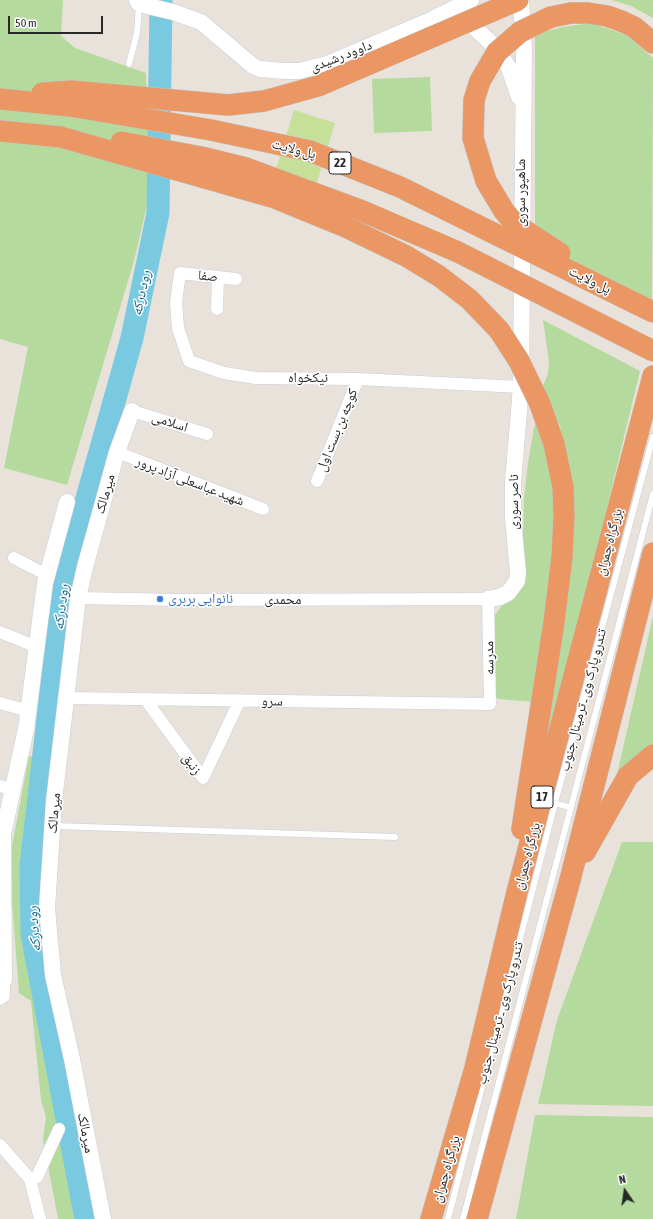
<!DOCTYPE html>
<meta charset="utf-8">
<style>
body{margin:0}
#map{position:relative;width:653px;height:1219px;overflow:hidden;background:#e9e2db;font-family:"Asap Condensed",sans-serif}
canvas{display:block}
.north{position:absolute;left:605px;top:1171px;width:40px;height:40px;-webkit-text-stroke:3px #fff;paint-order:stroke;rotate:347deg;font-size:11px;font-weight:700;line-height:16px;text-align:center;color:#282828}
.north::after{content:'';display:block;margin:auto;width:14px;height:18px;background:#282828;clip-path:polygon(50% 0,100% 100%,50% 72%,0 100%)}
.scale{position:absolute;left:8px;top:16px;width:95px;height:18px;box-sizing:border-box;border:2px solid #282828;border-top:0;padding-left:5px;font-size:12px;line-height:14px;white-space:nowrap;color:#282828;-webkit-text-stroke:3px #fff;paint-order:stroke}
</style>
<div id="map">
<canvas width="653" height="1219"></canvas>
<div class="north">N</div>
<div class="scale">50 m</div>
</div>
<script>
const ctx = document.querySelector('canvas').getContext('2d');
ctx.lineJoin = 'round';
function fill(path, color) { ctx.fillStyle = color; ctx.fill(path, 'evenodd'); }
const toPath = rows => new Path2D(rows.map(r => 'M' + r).join(''));
function strokePath(path, color, width, dash) { ctx.strokeStyle = color; ctx.lineWidth = width; ctx.lineCap = dash ? 'butt' : 'round'; ctx.setLineDash(dash || []); ctx.stroke(path); }
function label(font, color, halo, rows, align = 'center') {
  ctx.font = font + ' "Asap Condensed","Noto Naskh Arabic",sans-serif'; ctx.lineWidth = 3; ctx.setLineDash([]); ctx.textBaseline = 'middle'; ctx.strokeStyle = halo; ctx.fillStyle = color; for (const [text, x, y, turn = 0] of rows) {
    ctx.save(); ctx.translate(x, y); ctx.rotate((+turn || 0) * Math.PI / 180); ctx.textAlign = isNaN(turn) ? turn : align; if (halo) ctx.strokeText(text, 0, 0); ctx.fillText(text, 0, 0); ctx.restore();
  }
}
const green = toPath([
 [0,0,63,0,61,36,75,48,146,73,150,193,134,261,67,485,4,468,28,347,0,339],
 [612,0,653,0,653,18,631,6],
 [592,23,628,36,653,58,652,302,535,243,535,35,562,27],
 [430,77,432,131,374,133,372,79],
 [543,320,640,371,576,635,549,733,543,725,564,452,560,426,543,386,548,373,549,362],
 [538,418,550,453,557,523,534,702,499,699,493,696,493,618,522,576,524,498,528,463,534,428],
 [653,616,653,745,616,779],
 [29,756,35,757,23,903,76,1219,58,1219,43,1139,46,1117,41,1100,31,1001,19,993,12,902,12,846],
 [622,842,653,842,653,1106,538,1104,557,1020],
 [535,1115,653,1117,653,1219,516,1219]
]);
const pitch = toPath([
 [294,110,335,123,316,185,275,172]
]);
const river = toPath([
 [86,1219,32,934,31,866,64,580,132,338,158,213,161,0]
]);
const lane = toPath([
 [129,64,137,33,139,5],
 [555,803,571,808],
 [54,826,395,837],
 [448,1219,555,803,653,437],
 [463,1219,653,494]
]);
const street = toPath([
 [236,279,180,273,176,302,178,328,189,361,224,373,256,378,358,379,521,387],
 [217,309,218,277],
 [132,411,207,434],
 [117,452,263,509],
 [317,481,358,379],
 [14,558,47,575],
 [0,632,37,647],
 [66,698,490,704,488,599,181,600,78,598],
 [145,699,203,778,240,700],
 [0,703,29,711],
 [0,786,13,789],
 [0,981,4,980,4,996,0,999],
 [0,1145,30,1179,40,1219],
 [30,1179,37,1177,59,1129]
]);
const secondary = toPath([
 [137,0,139,4,173,12,201,22,253,66,260,69,284,71,299,71,327,64,433,19,471,0],
 [458,20,473,26,496,48,509,68,519,97],
 [488,599,500,597,508,593,517,581,518,573,513,518,513,482,521,387,524,50,521,0],
 [4,980,3,834,26,729,45,583,67,502],
 [103,1219,72,1059,53,975,47,908,54,801,78,598,85,567,117,452,132,411]
]);
const highway = toPath([
 [621,21,634,27,653,43],
 [0,131,61,137],
 [522,829,554,622,562,557,564,517,563,487],
 [585,852,628,776,653,755],
 [431,1219,475,1068,517,892,653,376],
 [477,1219,570,880,653,553]
]);
const highwayBridge = toPath([
 [42,93,72,91,228,105,264,101,318,86,518,0],
 [0,99,70,106,211,130,310,151,400,187,653,312],
 [61,137,275,198,346,227,406,256,439,276,469,299,499,330,519,361,540,404,554,444,563,487],
 [121,142,201,157,246,168,360,210,458,252,653,351],
 [560,253,515,224,504,211,486,181,473,138,474,100,480,81,497,52,520,32,551,17,571,13,588,13,607,16,621,21]
]);
const markers = [
 [160,599,4,"#3f7fe0"]
];
const shields = [
 [340,163,22],
 [542,797,22]
];
const shieldNames = [
 ["22",340,163],
 ["17",542,797]
];
const streetNames = [
 ["داوود رشیدی",341,56,-21],
 ["پل ولایت",294,149,14],
 ["شاهپور سوری",521,193,-90],
 ["صفا",208,276,6],
 ["پل ولایت",590,280,26],
 ["نیکخواه",308,378],
 ["اسلامی",170,422,18],
 ["کوچه بن بست اول",337,430,-68],
 ["شهید عباسعلی آزاد پرور",190,481,21],
 ["میرمالک",105,494,-74],
 ["ناصر سوری",514,502,-90],
 ["بزرگراه چمران",609,542,-75],
 ["محمدی",283,600],
 ["مدرسه",489,658,-91],
 ["تندرو پارک وی ـ ترمینال جنوب",583,700,-75],
 ["سرو",272,701,1],
 ["زنبق",192,764,54],
 ["میرمالک",54,813,-85],
 ["بزرگراه چمران",527,856,-75],
 ["تندرو پارک وی ـ ترمینال جنوب",500,1013,-75],
 ["میرمالک",86,1133,79],
 ["بزرگراه چمران",446,1169,-74]
];
const shopNames = [
 ["نانوایی بربری",168,599]
];
const waterNames = [
 ["رود درکه",141,293,-78],
 ["رود درکه",61,607,-83],
 ["رود درکه",34,929,-95]
];
fill(green, '#b5da9d');
fill(pitch, '#c6e09a');
strokePath(river, '#79cae0', 23);
strokePath(lane, '#cacdd8', 7);
strokePath(street, '#cacdd8', 13);
strokePath(secondary, '#cacdd8', 17);
strokePath(highway, '#c3c3c3', 22);
strokePath(lane, '#fff', 6);
strokePath(street, '#fff', 12);
strokePath(secondary, '#fff', 16);
strokePath(highway, '#eb9764', 21);
strokePath(highwayBridge, '#c3c3c3', 22, []);
strokePath(highwayBridge, '#eb9764', 21);
for (const [x, y, r, color] of markers) { const dot = new Path2D(); dot.arc(x, y, r, 0, 2 * Math.PI); ctx.fillStyle = color; ctx.fill(dot); strokePath(dot, '#fff', 1.5); }
for (const [x, y, w] of shields) { const box = new Path2D(); box.roundRect(x - w / 2, y - 11, w, 22, 3); ctx.fillStyle = '#fff'; ctx.fill(box); strokePath(box, '#282828', 1); }
label('bold 13px', '#282828', null, shieldNames);
label('14px', '#282828', '#fff', streetNames);
label('14px', '#366cbe', '#fff', shopNames, 'left');
label('italic 15px', '#1c6988', '#fff', waterNames);
</script>
